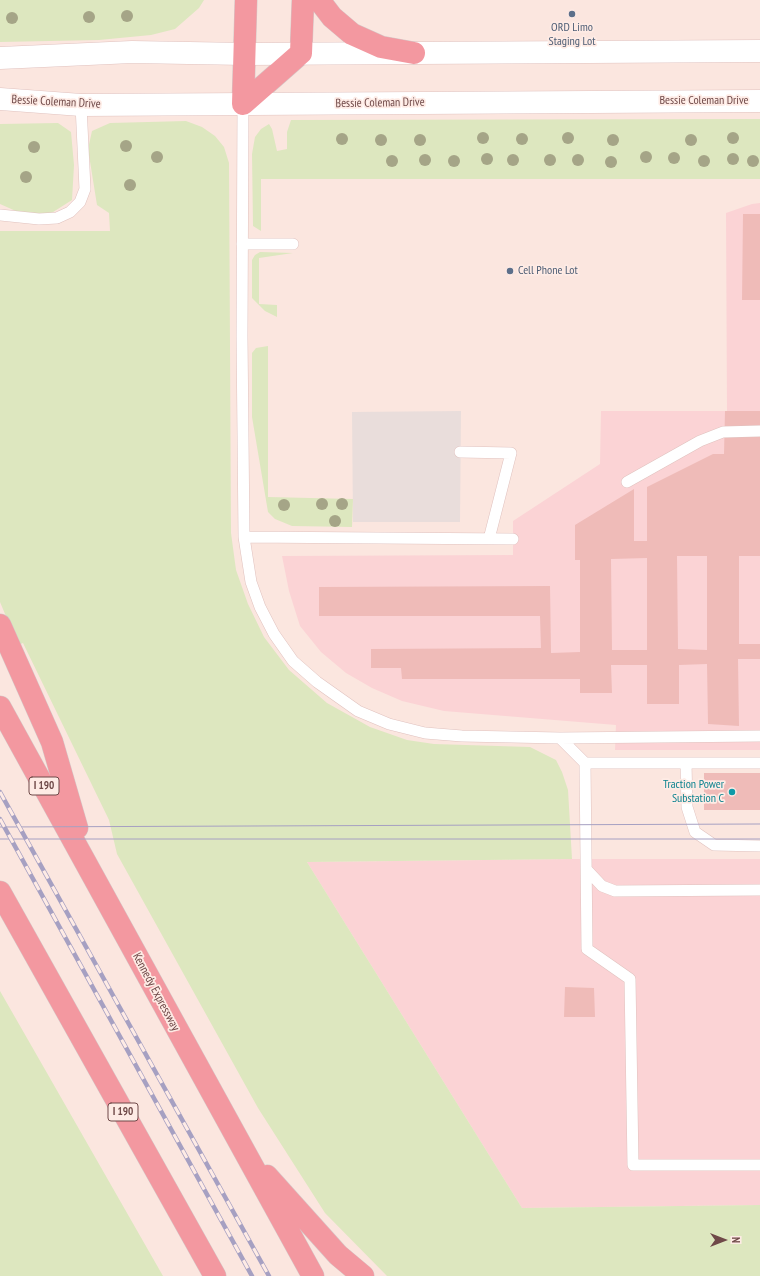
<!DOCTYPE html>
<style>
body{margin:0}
#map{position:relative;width:760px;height:1276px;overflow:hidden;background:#fbe6df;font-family:"PT Sans Narrow",sans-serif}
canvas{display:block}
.north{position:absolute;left:704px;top:1220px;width:40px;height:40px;-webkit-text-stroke:3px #feebe5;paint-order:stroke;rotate:90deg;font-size:11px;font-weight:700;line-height:16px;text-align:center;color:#6f4948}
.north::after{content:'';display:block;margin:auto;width:14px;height:18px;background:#6f4948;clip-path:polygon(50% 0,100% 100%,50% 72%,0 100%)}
</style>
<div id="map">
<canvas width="760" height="1276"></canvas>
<div class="north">N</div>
</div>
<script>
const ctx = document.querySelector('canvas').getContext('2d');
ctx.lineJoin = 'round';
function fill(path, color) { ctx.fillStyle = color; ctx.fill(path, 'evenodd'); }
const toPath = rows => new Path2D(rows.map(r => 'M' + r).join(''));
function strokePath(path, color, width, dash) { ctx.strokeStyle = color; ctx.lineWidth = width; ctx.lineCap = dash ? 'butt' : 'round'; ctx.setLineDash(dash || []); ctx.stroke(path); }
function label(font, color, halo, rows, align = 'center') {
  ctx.font = font + ' "PT Sans Narrow",sans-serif'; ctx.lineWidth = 3.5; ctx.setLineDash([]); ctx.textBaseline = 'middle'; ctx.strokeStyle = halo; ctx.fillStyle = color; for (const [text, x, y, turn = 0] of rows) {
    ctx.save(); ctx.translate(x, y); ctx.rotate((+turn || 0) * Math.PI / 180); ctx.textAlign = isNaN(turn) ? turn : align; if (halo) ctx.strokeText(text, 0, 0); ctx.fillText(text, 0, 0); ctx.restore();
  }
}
const commercial = toPath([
 [760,203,760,750,615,750,616,725,444,711,402,701,372,688,346,673,321,652,300,626,289,591,282,556,513,555,513,521,600,464,601,411,727,411,726,213,752,204],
 [572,859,760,859,760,1205,522,1208,307,862]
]);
const industrial = toPath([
 [461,411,460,522,353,522,352,412]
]);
const green = toPath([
 [0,0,204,0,199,8,175,29,151,35,99,40,0,42],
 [760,119,760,179,261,179,261,231,253,226,252,154,255,137,261,129,269,124,272,129,277,151,287,149,287,132,291,120],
 [186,121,202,127,215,136,224,147,229,163,231,533,236,570,248,604,264,637,289,670,327,703,370,727,407,740,434,744,530,747,556,760,562,772,568,790,572,859,307,862,522,1208,760,1205,760,1276,387,1276,325,1213,258,1108,117,854,109,820,23,643,18,645,0,602,0,231,110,231,109,213,97,205,88,149,92,131,110,123],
 [58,123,71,132,74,165,72,200,50,214,18,212,0,204,0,124],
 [260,252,293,253,259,258,259,304,277,305,277,317,265,311,252,298,252,260,255,255],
 [268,346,268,497,353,499,352,527,292,526,275,519,268,512,252,417,252,353,256,348],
 [0,991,47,1073,163,1276,0,1276]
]);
const building = toPath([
 [743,214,760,214,760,300,742,300],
 [725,411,760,411,760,556,739,556,739,644,760,644,760,659,738,659,739,726,708,724,707,664,679,665,679,704,647,704,647,665,611,665,612,693,580,693,580,679,402,679,401,668,371,668,371,649,541,648,540,616,319,616,319,587,550,586,551,653,580,652,580,560,575,560,575,525,634,489,634,541,647,541,647,487,713,454,724,454],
 [677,556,707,556,707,650,678,649],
 [647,558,647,650,612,650,611,559],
 [704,773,760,773,760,810,704,810],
 [565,987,594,988,595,1017,564,1017]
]);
const service = toPath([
 [243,104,242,336,244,537,251,582,260,607,274,634,293,661,317,682,358,711,389,724,425,733,462,736,560,738,585,763,587,949,630,979,633,1165,760,1165],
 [0,215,39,219,57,218,70,212,80,202,85,189,81,105],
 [242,244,293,244],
 [460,452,511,453,489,539],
 [627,482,700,441,723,432,760,431],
 [244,537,513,539],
 [560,738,760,736],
 [585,763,760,763],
 [686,763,687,807,695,832,714,845,760,846],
 [587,870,602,886,615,891,760,890]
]);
const tertiary = toPath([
 [0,58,132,52,245,54,760,51],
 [0,99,81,105,760,101]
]);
const motorway = toPath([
 [319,0,332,17,352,34,381,47,414,53],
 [243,104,301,53,303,0],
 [243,104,246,0],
 [0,625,52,742,77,828],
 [0,707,313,1276],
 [0,892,215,1276],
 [267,1176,338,1255,363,1276]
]);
const tram = toPath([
 [0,827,760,824],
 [0,839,760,839]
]);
const rail = toPath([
 [0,792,269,1276],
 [0,819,252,1276]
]);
const trees = [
 [127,16],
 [89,17],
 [12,18],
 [483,138],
 [568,138],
 [733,138],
 [342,139],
 [522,139],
 [381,140],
 [420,140],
 [613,140],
 [691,140],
 [126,146],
 [34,147],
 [157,157],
 [646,157],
 [674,158],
 [487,159],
 [733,159],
 [425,160],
 [513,160],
 [550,160],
 [578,160],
 [392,161],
 [454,161],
 [704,161],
 [753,161],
 [611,162],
 [26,177],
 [130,185],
 [322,504],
 [342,504],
 [284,505],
 [335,521]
];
const markers = [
 [572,14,4,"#5c6f8a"],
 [510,271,4,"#5c6f8a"],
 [732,792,4,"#0f9aa8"]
];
const shields = [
 [44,786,30],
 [123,1112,30]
];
const shieldNames = [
 ["I 190",44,786],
 ["I 190",123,1112]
];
const serviceNames = [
 ["ORD Limo",572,28],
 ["Staging Lot",572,42],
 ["Cell Phone Lot",518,271,"left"]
];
const streetNames = [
 ["Bessie Coleman Drive",704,101],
 ["Bessie Coleman Drive",56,102,3],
 ["Bessie Coleman Drive",380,103,-1],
 ["Kennedy Expressway",156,992,62]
];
const cultureNames = [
 ["Traction Power",724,785],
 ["Substation C",724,799]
];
fill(commercial, '#fbd3d5');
fill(industrial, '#e9dddb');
fill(green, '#dde7bf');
fill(building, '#efbbb8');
strokePath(service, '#e0c2bf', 12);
strokePath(tertiary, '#e0c2bf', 23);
strokePath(motorway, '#d4c8c8', 23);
strokePath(service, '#fff', 11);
strokePath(tertiary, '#fff', 22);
strokePath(motorway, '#f398a0', 22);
strokePath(tram, '#a6a0c2', 1);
strokePath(rail, '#a6a0c2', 4.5);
strokePath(rail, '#feebe5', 3, [9]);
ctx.fillStyle = '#a5a587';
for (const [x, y] of trees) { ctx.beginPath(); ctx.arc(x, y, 6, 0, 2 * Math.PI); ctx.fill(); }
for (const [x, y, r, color] of markers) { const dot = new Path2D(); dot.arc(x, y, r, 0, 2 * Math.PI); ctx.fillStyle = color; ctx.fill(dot); strokePath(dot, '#feebe5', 1.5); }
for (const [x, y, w] of shields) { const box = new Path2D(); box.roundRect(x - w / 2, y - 9, w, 18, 3); ctx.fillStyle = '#feebe5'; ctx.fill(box); strokePath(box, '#6f4948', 1); }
label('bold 11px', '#6f4948', null, shieldNames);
label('12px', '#4e5e75', '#feebe5', serviceNames);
label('12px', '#6f4948', '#feebe5', streetNames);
label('12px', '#0d838f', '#feebe5', cultureNames, 'right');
</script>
